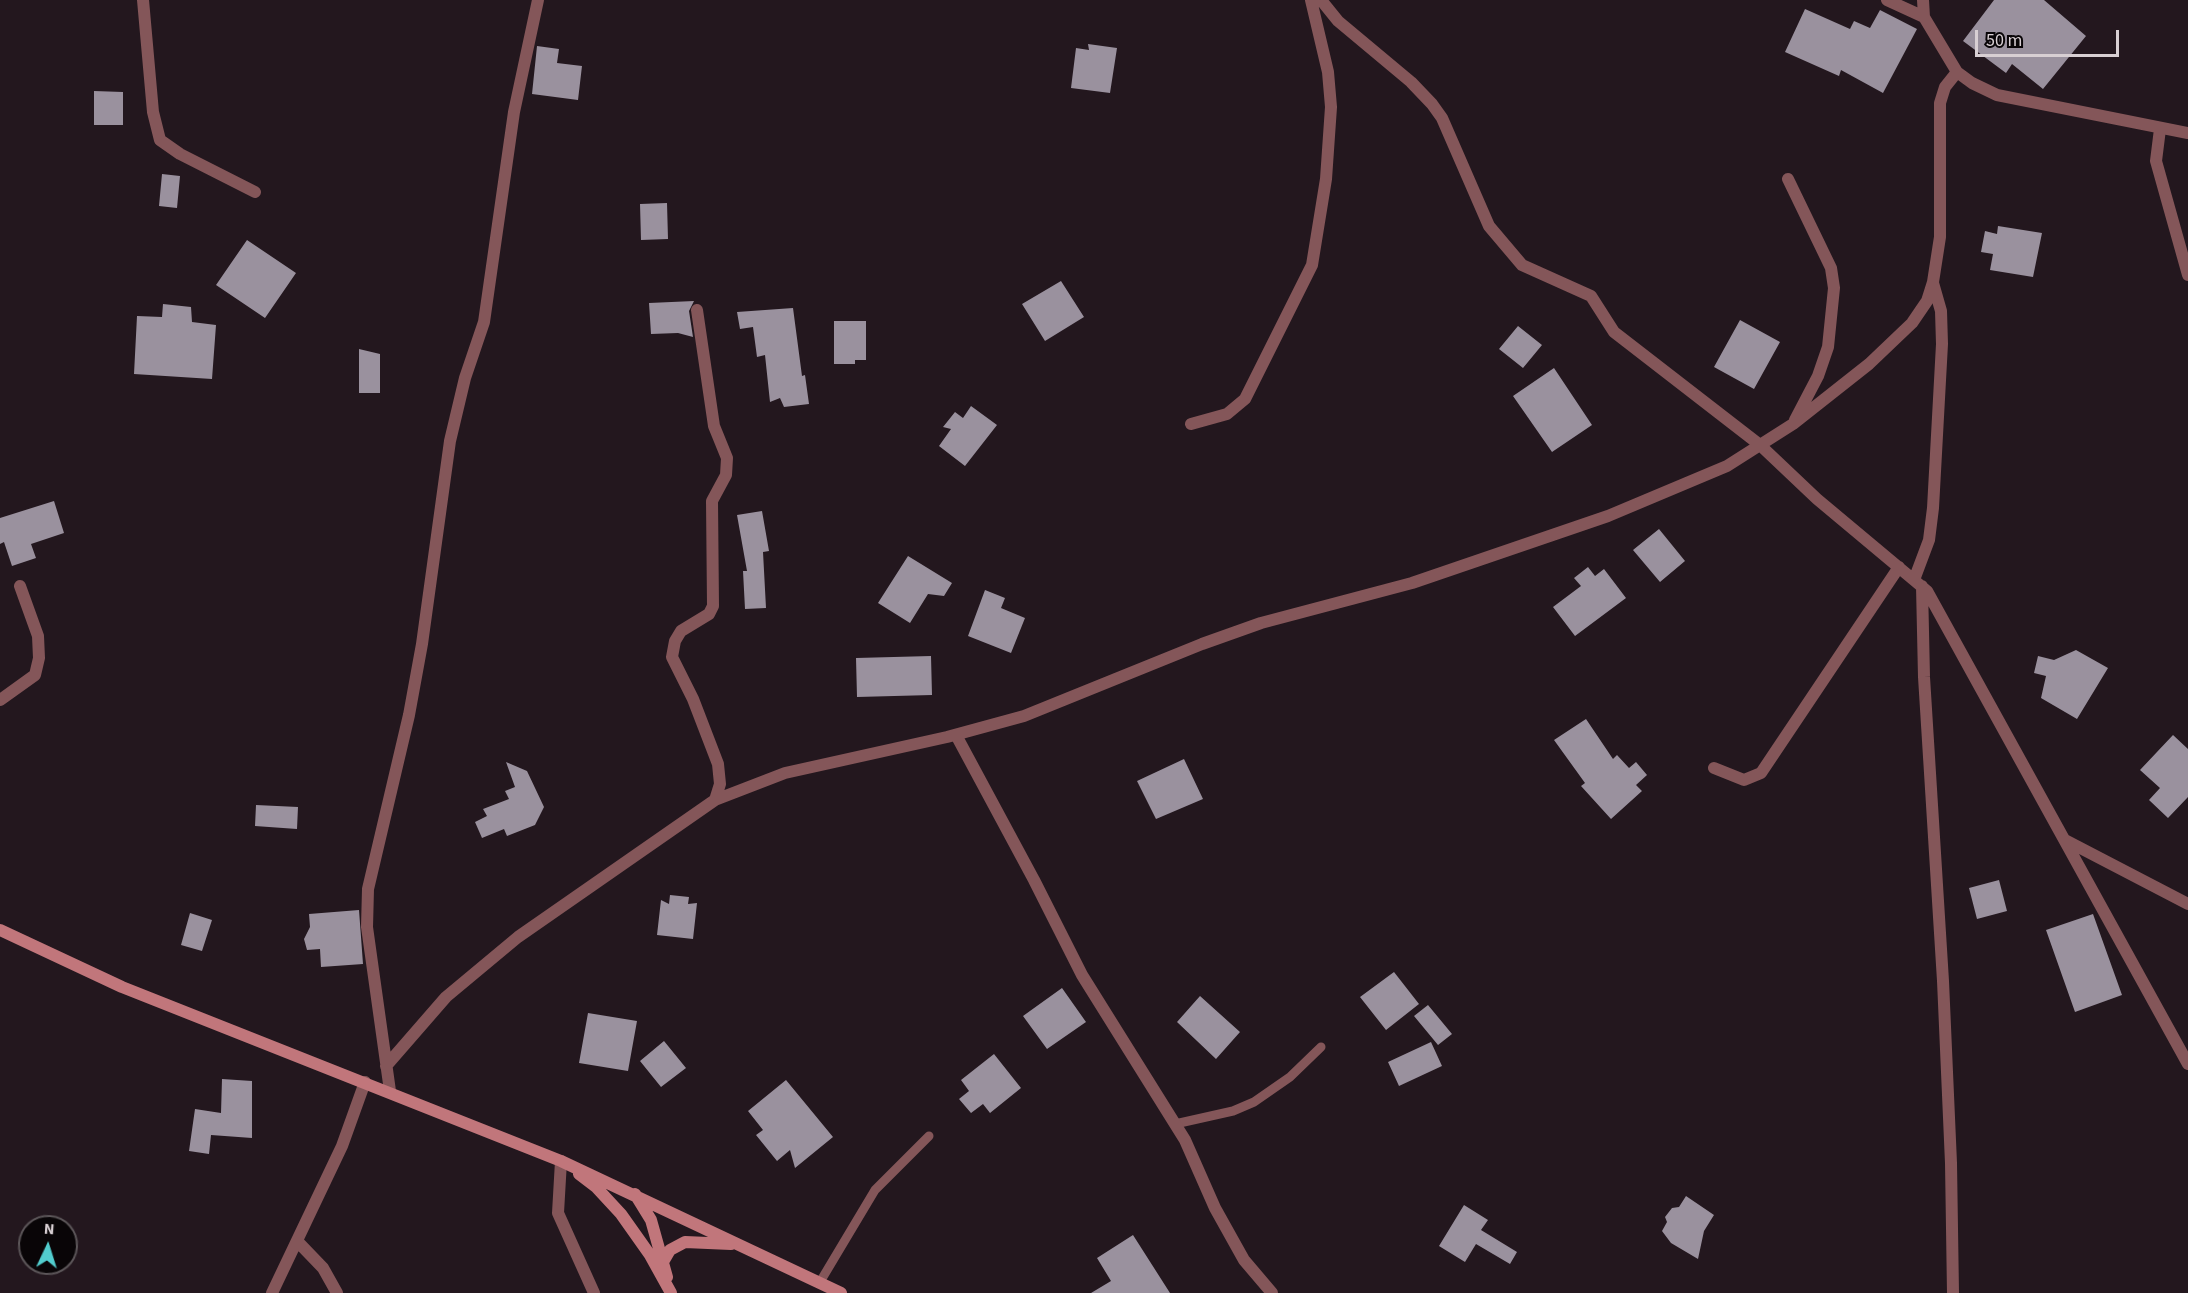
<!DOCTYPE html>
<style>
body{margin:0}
#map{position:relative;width:2188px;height:1293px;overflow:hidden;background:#23171e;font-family:"Source Sans 3",sans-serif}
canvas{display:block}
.north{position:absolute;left:18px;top:1215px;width:60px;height:60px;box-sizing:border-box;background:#090507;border:2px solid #5c5659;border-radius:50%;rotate:4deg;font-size:16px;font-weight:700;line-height:24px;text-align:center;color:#d8cfd3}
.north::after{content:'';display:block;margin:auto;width:21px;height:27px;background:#52cdce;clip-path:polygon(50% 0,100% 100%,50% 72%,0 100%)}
.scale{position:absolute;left:1975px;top:30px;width:144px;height:27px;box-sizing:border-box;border:3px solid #d8cfd3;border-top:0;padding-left:8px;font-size:18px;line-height:21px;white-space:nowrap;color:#d8cfd3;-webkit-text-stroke:4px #090507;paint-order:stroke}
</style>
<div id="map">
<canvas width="2188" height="1293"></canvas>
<div class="north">N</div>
<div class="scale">50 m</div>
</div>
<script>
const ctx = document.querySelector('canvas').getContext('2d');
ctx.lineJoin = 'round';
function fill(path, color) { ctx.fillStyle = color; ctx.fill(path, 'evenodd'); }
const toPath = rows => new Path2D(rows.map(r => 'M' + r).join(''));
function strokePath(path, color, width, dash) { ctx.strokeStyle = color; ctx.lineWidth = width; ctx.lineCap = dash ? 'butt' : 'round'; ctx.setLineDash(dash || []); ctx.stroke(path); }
const building = toPath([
 [1994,0,2044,0,2086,36,2043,89,2012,64,2006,73,1963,41],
 [1805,9,1850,29,1854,21,1870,28,1880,10,1917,29,1883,93,1841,70,1839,76,1785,52],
 [1088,44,1117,48,1110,93,1071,88,1076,48,1089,50],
 [537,46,559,49,557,63,582,66,578,100,532,94],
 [94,91,123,92,123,125,94,125],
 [162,174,180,176,177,208,159,206],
 [667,203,668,239,641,240,640,204],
 [1998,226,2042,233,2033,277,1990,270,1993,254,1981,252,1985,231,1997,234],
 [247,240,296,273,265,318,216,285],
 [1061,281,1084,317,1045,341,1022,304],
 [694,301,689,311,693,337,678,333,651,334,649,303],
 [163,304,191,307,192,322,216,325,212,379,134,374,137,316,162,317],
 [793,308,802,376,805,375,809,404,784,407,780,398,770,402,765,355,757,357,753,327,740,329,737,312],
 [1740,320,1780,342,1754,389,1714,367],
 [834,321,866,321,866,360,855,360,855,364,834,364],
 [1518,326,1542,345,1523,368,1499,349],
 [359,349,380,354,380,393,359,393],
 [1554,368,1592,425,1552,452,1513,396],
 [971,406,997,425,965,466,939,446,951,429,943,427,955,412,963,418],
 [54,501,64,533,31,544,36,558,12,566,4,542,0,544,0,518],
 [762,511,769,551,763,552,766,608,745,609,743,571,747,571,737,515],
 [1659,529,1685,561,1660,582,1633,550],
 [908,556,952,583,944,596,928,594,910,623,878,603],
 [1588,567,1595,576,1604,569,1626,598,1575,636,1553,607,1581,586,1574,578],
 [985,590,1005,598,1001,608,1025,618,1011,653,968,636],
 [2076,650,2108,668,2077,719,2041,698,2046,676,2034,673,2038,656,2054,660],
 [931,656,932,695,857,697,856,658],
 [1586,719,1613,759,1617,755,1629,768,1636,762,1647,775,1636,785,1642,791,1611,819,1581,786,1585,783,1554,740],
 [2173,735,2188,749,2188,797,2168,818,2149,800,2160,788,2140,770],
 [1184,759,1203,799,1156,819,1137,781],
 [506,762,527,771,544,807,535,825,507,836,504,829,482,838,475,822,487,816,483,809,509,799,505,791,515,787],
 [256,805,298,807,297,829,255,826],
 [1999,880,2007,911,1977,919,1969,888],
 [670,895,689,897,688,904,697,903,693,939,657,935,661,900,669,904],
 [359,910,363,964,321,967,320,949,307,950,304,939,310,927,309,914],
 [190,913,212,920,202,951,181,945],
 [2093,914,2122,995,2075,1012,2046,930],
 [1394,972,1419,1004,1386,1030,1360,997],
 [1062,988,1086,1022,1047,1049,1023,1016],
 [1200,996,1240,1032,1216,1059,1177,1022],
 [1428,1005,1452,1034,1438,1045,1414,1016],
 [588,1013,637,1021,628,1071,579,1063],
 [664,1041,686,1068,661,1087,640,1061],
 [1431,1042,1442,1066,1399,1086,1388,1062],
 [994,1054,1021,1088,990,1113,983,1104,971,1113,959,1099,969,1091,961,1080],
 [222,1079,252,1081,252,1138,211,1135,209,1154,189,1151,195,1109,221,1113],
 [786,1080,833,1137,795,1168,790,1150,777,1161,756,1135,763,1130,748,1111],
 [1686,1196,1714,1215,1704,1231,1698,1259,1671,1243,1662,1231,1667,1222,1665,1217,1672,1208,1679,1207],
 [1464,1205,1488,1220,1481,1230,1517,1252,1510,1264,1476,1244,1465,1262,1439,1246],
 [1133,1235,1170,1293,1091,1293,1111,1281,1097,1258]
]);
const lane = toPath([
 [1175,1124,1233,1111,1254,1102,1290,1077,1321,1047],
 [820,1282,875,1190,929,1136]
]);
const street = toPath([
 [143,0,153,112,160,140,180,154,255,192],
 [1321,0,1338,21,1411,82,1432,104,1442,118,1489,226,1522,265,1591,296,1614,332,1760,445,1817,499,1927,591,2188,1064],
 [1887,0,1924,17,1957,72,1972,83,1997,95,2188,133],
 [1923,0,1924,17],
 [2160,129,2156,161,2188,275],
 [1788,179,1831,268,1834,288,1828,347,1818,376,1795,420],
 [1191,424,1227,414,1245,399,1312,265,1326,179,1331,107,1328,72,1311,0],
 [1914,580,1929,540,1933,508,1942,344,1941,311,1933,283],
 [1922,586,1924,677,1943,981,1951,1163,1953,1293],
 [0,700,35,675,39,658,38,636,20,586],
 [956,735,1034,880,1082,975,1185,1140,1215,1208,1244,1260,1272,1293],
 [1714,768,1744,780,1761,773,1899,567],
 [715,800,785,773,947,737,1024,716,1202,644,1261,623,1412,583,1608,516,1727,466,1793,424,1869,364,1912,323,1927,301,1933,282,1940,237,1940,103,1945,87,1957,72],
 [2065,840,2188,904],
 [386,1066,446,997,518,937,715,800,720,784,718,764,693,699,672,657,675,641,681,631,709,614,713,606,712,501,726,475,727,458,714,426,697,310],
 [390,1091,367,927,368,889,409,715,422,644,450,441,465,378,484,322,514,112,538,0],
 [561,1161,558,1213,594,1293],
 [298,1242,323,1268,337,1293],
 [272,1293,342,1146,365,1082]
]);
const secondary = toPath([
 [0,930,122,987,561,1161,841,1293],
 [579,1174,596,1187,621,1214,650,1255,671,1293],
 [635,1194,651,1220,667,1277],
 [663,1262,670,1250,685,1242,731,1244]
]);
fill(building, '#9a919e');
strokePath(lane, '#845659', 9);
strokePath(street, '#845659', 12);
strokePath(secondary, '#c1767b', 12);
</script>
